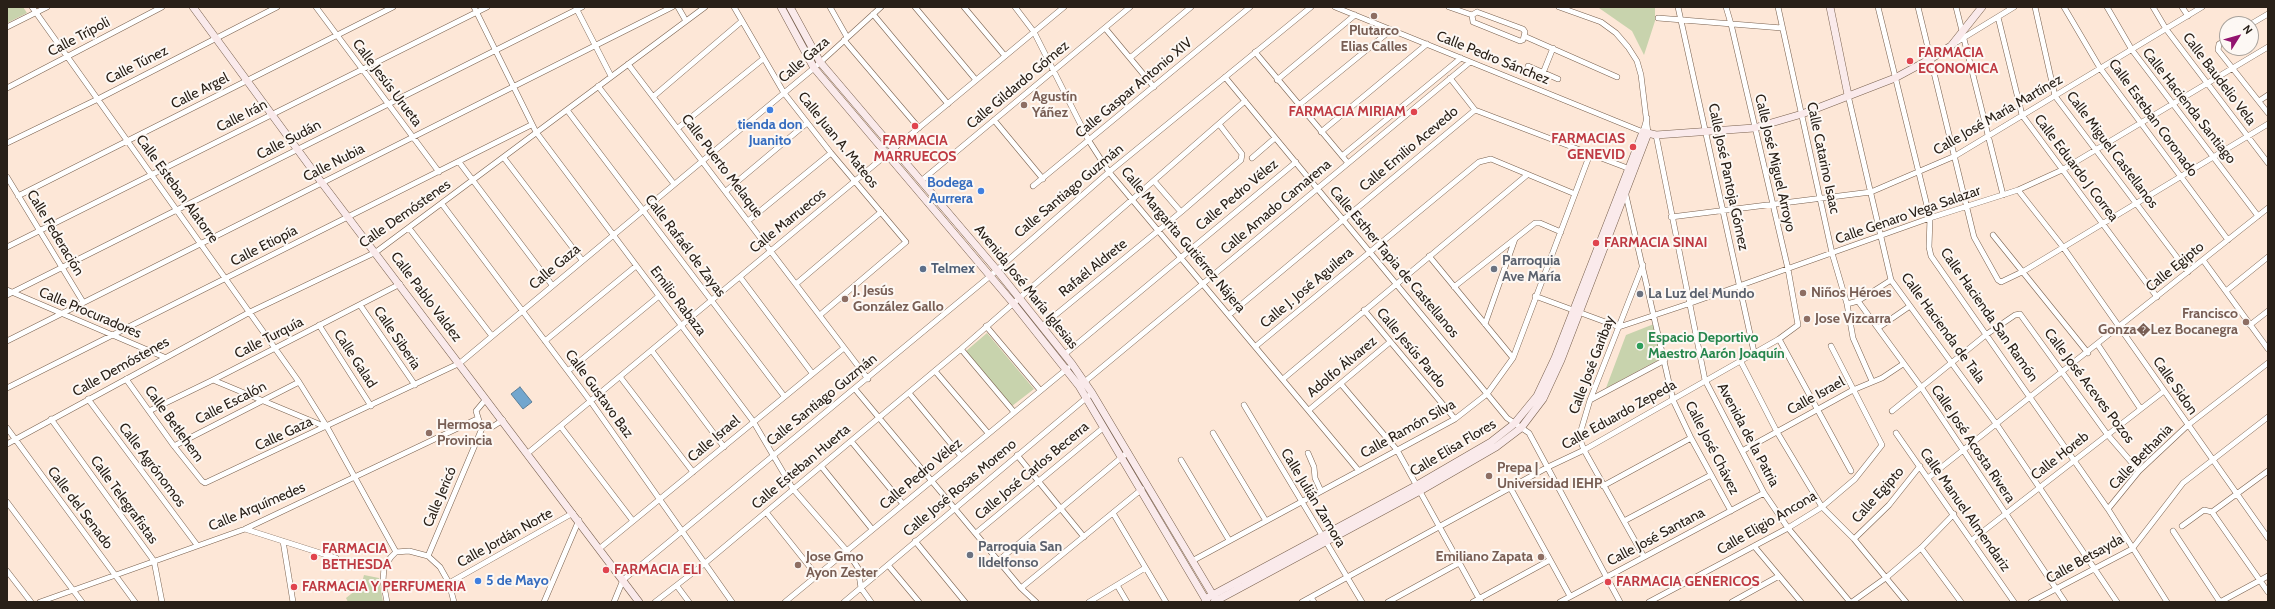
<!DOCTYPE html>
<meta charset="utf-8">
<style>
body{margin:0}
#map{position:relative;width:2275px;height:609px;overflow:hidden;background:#fde7d7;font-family:Cabin,sans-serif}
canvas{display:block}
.frame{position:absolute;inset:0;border:8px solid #292018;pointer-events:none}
.north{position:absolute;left:2219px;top:16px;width:40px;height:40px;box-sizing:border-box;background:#fdf8f4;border:1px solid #a8a29c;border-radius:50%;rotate:53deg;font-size:11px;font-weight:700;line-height:16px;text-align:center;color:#292018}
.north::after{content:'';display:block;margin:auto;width:14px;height:18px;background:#93146f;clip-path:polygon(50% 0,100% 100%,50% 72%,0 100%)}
</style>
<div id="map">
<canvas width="2275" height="609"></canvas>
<div class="frame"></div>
<div class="north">N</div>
</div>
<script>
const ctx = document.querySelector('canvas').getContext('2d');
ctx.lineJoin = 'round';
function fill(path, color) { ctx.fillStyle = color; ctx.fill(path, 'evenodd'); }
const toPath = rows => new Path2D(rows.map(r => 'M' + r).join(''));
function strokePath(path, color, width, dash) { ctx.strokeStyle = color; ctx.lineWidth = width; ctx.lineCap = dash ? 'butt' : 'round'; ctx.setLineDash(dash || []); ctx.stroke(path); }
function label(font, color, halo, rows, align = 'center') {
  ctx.font = font + ' Cabin,sans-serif'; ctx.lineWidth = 4; ctx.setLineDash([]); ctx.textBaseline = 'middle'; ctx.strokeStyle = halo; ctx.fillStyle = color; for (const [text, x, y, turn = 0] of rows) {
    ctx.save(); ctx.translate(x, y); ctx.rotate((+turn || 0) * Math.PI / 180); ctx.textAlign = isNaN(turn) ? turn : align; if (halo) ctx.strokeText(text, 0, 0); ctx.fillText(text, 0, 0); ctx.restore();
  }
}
const green = toPath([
 [7,7,23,7,27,13,7,23],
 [1593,7,1655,7,1655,21,1644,55,1632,31,1599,8],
 [1654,324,1662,358,1606,388,1626,335],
 [987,333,1034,389,1012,406,966,351],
 [364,575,379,578,383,602,348,602,346,598,361,586]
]);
const water = toPath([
 [520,387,532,402,523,409,511,394,520,387]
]);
const street = toPath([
 [32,7,299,382,327,427,396,552],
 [316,7,439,172],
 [474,7,536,132,753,421,793,489,847,551,858,568,861,588,871,602],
 [678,7,686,21],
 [734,7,784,93,831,153,906,242,820,315],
 [830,7,847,37],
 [915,7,976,80],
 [964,7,1005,56],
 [1015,7,1034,32,1089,141,1109,172,1359,471],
 [1335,7,1643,132,1647,118],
 [1449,7,1472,15],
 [1559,7,1601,22,1616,33,1628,47,1637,61,1641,75,1648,133],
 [1678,7,1754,352],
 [1778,7,1832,253,1847,304,1853,338,1872,381],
 [1878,7,1930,218,1929,247,1931,256,2108,509,2167,602],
 [1918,7,1974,237,1998,280,2001,282,2024,271,2268,124],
 [1956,7,2003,195],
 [2035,7,2055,96,2188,272],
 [2064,7,2100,68,2228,240],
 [2107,7,2132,50,2258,216],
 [2153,7,2166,29,2268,163],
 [2182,7,2188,16],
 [576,8,611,76],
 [1477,12,1523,29,1525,32,1523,40,1520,41,1473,22,1472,15,1477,12],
 [873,14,948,104],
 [1998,17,2022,115,2157,297],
 [1658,18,1782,28],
 [2251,24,2268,14],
 [7,27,47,7],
 [1105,28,1154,87],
 [1524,36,1617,77],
 [2227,39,2219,44,2218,50,2268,113],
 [844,40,919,128],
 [1955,43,2014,7],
 [1255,52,1348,163],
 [1130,58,1191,7],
 [628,64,868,379],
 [1528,66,1558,79],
 [1543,73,1553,48],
 [1225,77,1507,418,1529,433,1620,602],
 [1450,78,1475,110,1630,169],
 [1277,80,1355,15],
 [598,86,674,184],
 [7,88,162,7],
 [1848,95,1891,280,1997,425,2117,602],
 [654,96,742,21],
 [2259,101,2268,95],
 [1299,105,1391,30],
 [567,110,784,396],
 [994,120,1043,179],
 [678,128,763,59],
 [1321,132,1427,44],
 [1656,135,1705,380,1764,493,1788,528,1850,602],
 [7,143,98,99,277,7],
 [1342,156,1461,58],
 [504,158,582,260],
 [1252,158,1275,138],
 [459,162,552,285],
 [7,177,83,302],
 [921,181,1130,7],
 [1154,181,1181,212],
 [1033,186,1250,7],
 [2018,190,2063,247,2268,538],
 [726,191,807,123],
 [1625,191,1673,400,1691,438,1731,511],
 [18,196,393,7],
 [442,204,591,402,732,602],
 [1671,217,1871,192,1955,156,2202,7],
 [748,221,831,153],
 [409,228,492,336],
 [1993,235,2088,353],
 [7,247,487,7],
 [1429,256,1513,358],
 [2203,260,2268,349],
 [1643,265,1590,400,1579,437,1584,450,1644,557],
 [740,277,812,373],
 [796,284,881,212],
 [1454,287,1535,223,1540,223,1561,232],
 [7,290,164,357],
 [2226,291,2268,257],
 [7,295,582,7],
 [1535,296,1619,327,1691,303,1930,218,2018,190,2062,170,2268,47],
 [1858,301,1921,387,2065,602],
 [1847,304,1858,301,1891,280],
 [360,305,415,385],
 [1364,310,1455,419],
 [1230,314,1475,110],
 [1485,324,1515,239],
 [319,325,371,406],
 [2250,325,2268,311],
 [986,326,1040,390],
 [1042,326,1181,212,1241,160,1242,154,1219,124],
 [1878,328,1910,306],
 [1779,339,1851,471],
 [7,341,672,7],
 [545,341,636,266],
 [2098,345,2140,408],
 [1256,346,1479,162,1491,159,1575,194],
 [961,349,1014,412],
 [652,351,724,447],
 [1065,354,1296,162],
 [1740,360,1777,432,1822,507,1854,539,1906,602],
 [568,371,659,296],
 [935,371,988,433],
 [621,378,693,472],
 [126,379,174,446,202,481,205,483,460,363,814,68,881,7],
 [1283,379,1527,175],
 [213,380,326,427],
 [1082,384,1470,62],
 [1341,384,1397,450,1481,602],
 [7,388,531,125],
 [855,389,1021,588,1036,602],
 [909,393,961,456],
 [88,399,197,545],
 [486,399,476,411,480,424,492,427,503,420],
 [1590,400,1665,360],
 [1244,405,1362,602],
 [1309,410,1390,342],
 [149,411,213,380,400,284],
 [1892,411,1987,334,2015,315,2020,314,2107,434,2139,471],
 [51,419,154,561,162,602],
 [561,427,633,521],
 [7,428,135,602],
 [1213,433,1266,521],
 [1896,433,2014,602],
 [851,441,903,504],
 [7,444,250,312,376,252,705,7],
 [174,446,299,382],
 [1742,451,1853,390,1882,378,1903,364],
 [528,453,1064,7],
 [1308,453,1314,467,1315,478,1321,491],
 [1017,455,1084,537],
 [1181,460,1229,540],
 [821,466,872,529],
 [1928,478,2268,208],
 [1603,486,1691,438],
 [1511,489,1570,596],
 [7,502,82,602],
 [2108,509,2139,471,2188,425,2268,363],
 [766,512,817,576],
 [2212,512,2268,592],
 [2212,512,2268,471],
 [1113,513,1166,602],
 [1624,521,1711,475],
 [2182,526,2204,510,2212,512],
 [245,529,336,558],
 [2173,531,2220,602],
 [976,533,1103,428],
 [1854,539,1889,505,1920,466],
 [1972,540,2164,391],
 [283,541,293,602],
 [915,541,965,602],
 [1754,546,1801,602],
 [1921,548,1961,602],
 [599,549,844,348],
 [428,556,483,426],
 [998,561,1128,452],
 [1192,561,1455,419,1487,394,1513,358,1590,154],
 [888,565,919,602],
 [7,571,31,602],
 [449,583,573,513],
 [1117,585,1127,602],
 [677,586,689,602],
 [1021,588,1142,489],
 [1311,597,1314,602],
 [40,602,245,529,477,419],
 [387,602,383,581,384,567,391,557,396,552,409,551,428,556,440,567,449,583,454,602],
 [544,602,579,520],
 [614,602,623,580,989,277,1109,172,1311,7],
 [655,602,704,564,961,349,1245,101],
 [785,602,1068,368],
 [844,602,1092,393],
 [1089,602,1145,568],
 [1302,602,1548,467,1584,450,1779,339,1798,325,1788,269,1731,24,1726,7],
 [1388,602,1459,563],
 [1473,602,1550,560],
 [1560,602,1764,493],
 [1649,602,1788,528,1822,507,1855,479,1882,445,1831,346],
 [1732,602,1779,576],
 [1852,602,1887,577,1921,548,1954,514],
 [2031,602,2132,549,2183,483,2268,417],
 [2220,602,2268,576]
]);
const secondary = toPath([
 [193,7,322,183,639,602],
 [781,7,814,68,1013,303,1079,386,1207,602],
 [790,7,820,62,996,269,1072,364,1092,393,1217,602],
 [1830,7,1848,95],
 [1205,599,1417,485,1491,442,1514,424,1537,396,1555,358,1643,132,1656,135,1754,128,1802,114,1895,78,1932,58,1951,46,1982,7],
 [1214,602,1420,491,1496,447,1521,428,1543,399,1561,360,1648,133]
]);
const markers = [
 [1374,16,4,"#8d6e63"],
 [1910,61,4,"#e0444e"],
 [1024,105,4,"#8d6e63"],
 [770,110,4,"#3f7fe0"],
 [1414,112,4,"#e0444e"],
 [915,126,4,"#e0444e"],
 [1633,147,4,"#e0444e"],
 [981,191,4,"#3f7fe0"],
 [1596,243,4,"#e0444e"],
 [923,269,4,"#5c6f8a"],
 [1494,269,4,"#6b7280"],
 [1803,293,4,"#8d6e63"],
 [1640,294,4,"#6b7280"],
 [845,299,4,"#8d6e63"],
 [1807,319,4,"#8d6e63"],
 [2246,322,4,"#8d6e63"],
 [1640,346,4,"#2e9e5b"],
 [429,433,4,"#8d6e63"],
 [1489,476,4,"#8d6e63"],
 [970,555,4,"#6b7280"],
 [314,557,4,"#e0444e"],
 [1541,557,4,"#8d6e63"],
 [798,565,4,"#8d6e63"],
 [606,570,4,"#e0444e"],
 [478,581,4,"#3f7fe0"],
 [1608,582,4,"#e0444e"],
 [294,587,4,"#e0444e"]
];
const educationNames = [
 ["Plutarco",1374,31,"center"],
 ["Elias Calles",1374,47,"center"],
 ["Agustín",1032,97],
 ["Yáñez",1032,113],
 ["J. Jesús",853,291],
 ["González Gallo",853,307],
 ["Niños Héroes",1811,293],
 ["Francisco",2238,314,"right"],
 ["Gonza�Lez Bocanegra",2238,330,"right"],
 ["Jose Vizcarra",1815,319],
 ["Hermosa",437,425],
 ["Provincia",437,441],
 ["Prepa |",1497,468],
 ["Universidad IEHP",1497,484],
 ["Jose Gmo",806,557],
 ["Ayon Zester",806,573],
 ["Emiliano Zapata",1533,557,"right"]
];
const streetNames = [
 ["Calle Trípoli",79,37,-28],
 ["Calle Pedro Sánchez",1493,58,22],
 ["Calle Gaza",804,60,-41],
 ["Calle Túnez",137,65,-27],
 ["Calle Baudelio Vela",2219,79,53],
 ["Calle Jesús Urueta",387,83,53],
 ["Calle Gildardo Gómez",1018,85,-40],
 ["Calle Gaspar Antonio XIV",1134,88,-40],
 ["Calle Argel",200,91,-27],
 ["Calle Hacienda Santiago",2189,106,52],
 ["Calle José María Martínez",1998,115,-30],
 ["Calle Irán",242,116,-27],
 ["Calle Esteban Coronado",2153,118,54],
 ["Calle Sudán",289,140,-27],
 ["Calle Juan A. Mateos",838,140,51],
 ["Calle Emilio Acevedo",1409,149,-40],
 ["Calle Miguel Castellanos",2112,150,53],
 ["Calle Catarino Isaac",1823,158,78],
 ["Calle Nubia",334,163,-27],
 ["Calle José Miguel Arroyo",1775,163,77],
 ["Calle Puerto Melaque",722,166,53],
 ["Calle Eduardo J Correa",2076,168,53],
 ["Calle José Pantoja Gómez",1728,177,78],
 ["Calle Esteban Alatorre",177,189,54],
 ["Calle Santiago Guzmán",1069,191,-40],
 ["Calle Pedro Vélez",1237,195,-40],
 ["Calle Amado Camarena",1276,207,-40],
 ["Calle Demóstenes",405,214,-35],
 ["Calle Genaro Vega Salazar",1908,215,-19],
 ["Calle Marruecos",788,221,-39],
 ["Calle Federación",55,233,59],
 ["Calle Margarita Gutiérrez Nájera",1183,240,50],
 ["Calle Etiopía",264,246,-27],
 ["Calle Rafaél de Zayas",685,246,53],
 ["Calle Esther Tapia de Castellanos",1394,262,50],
 ["Calle Gaza",555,267,-40],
 ["Calle Egipto",2175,267,-39],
 ["Rafaél Aldrete",1093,268,-39],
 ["Avenida José María Iglesias",1026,287,51],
 ["Calle J. José Aguilera",1307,288,-40],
 ["Calle Pablo Valdez",426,297,53],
 ["Emilio Rabaza",678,301,53],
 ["Calle Procuradores",90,313,23],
 ["Calle Hacienda San Ramón",1989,315,55],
 ["Calle Hacienda de Tala",1943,328,54],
 ["Calle Turquía",269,338,-27],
 ["Calle Siberia",397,338,56],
 ["Calle Jesús Pardo",1411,348,50],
 ["Calle Galad",355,359,57],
 ["Calle José Garibay",1592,365,-69],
 ["Calle Demóstenes",121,367,-29],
 ["Adolfo Álvarez",1342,367,-40],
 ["Calle José Aceves Pozos",2089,386,53],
 ["Calle Sidon",2175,386,55],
 ["Calle Gustavo Baz",599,394,54],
 ["Calle Israel",1816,396,-29],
 ["Calle Santiago Guzmán",822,400,-39],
 ["Calle Escalón",231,403,-27],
 ["Calle Eduardo Zepeda",1619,415,-29],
 ["Calle Betlehem",174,424,54],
 ["Calle Ramón Silva",1408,429,-29],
 ["Calle Gaza",284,434,-25],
 ["Avenida de la Patria",1748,435,62],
 ["Calle Israel",714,439,-40],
 ["Calle José Acosta Rivera",1973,444,56],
 ["Calle Elisa Flores",1453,448,-31],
 ["Calle José Chávez",1712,448,63],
 ["Calle Horeb",2060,456,-38],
 ["Calle Bethania",2141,457,-46],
 ["Calle Agrónomos",152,465,53],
 ["Calle Esteban Huerta",801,467,-40],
 ["Calle José Carlos Becerra",1032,471,-40],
 ["Calle Pedro Vélez",921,474,-40],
 ["Calle José Rosas Moreno",960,488,-40],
 ["Calle Egipto",1878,495,-48],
 ["Calle Jericó",440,497,-67],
 ["Calle Julián Zamora",1313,498,59],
 ["Calle Telegrafistas",124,500,54],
 ["Calle Arquímedes",257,507,-23],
 ["Calle del Senado",80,508,53],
 ["Calle Manuel Almendariz",1965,510,55],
 ["Calle Eligio Ancona",1767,523,-30],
 ["Calle José Santana",1656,537,-28],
 ["Calle Jordán Norte",505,538,-29],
 ["Calle Betsayda",2085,559,-29]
];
const healthNames = [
 ["FARMACIA",1918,53],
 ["ECONOMICA",1918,69],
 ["FARMACIA MIRIAM",1406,112,"right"],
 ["FARMACIAS",1625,139,"right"],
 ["GENEVID",1625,155,"right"],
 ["FARMACIA",915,141,"center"],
 ["MARRUECOS",915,157,"center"],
 ["FARMACIA SINAI",1604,243],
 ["FARMACIA",322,549],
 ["BETHESDA",322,565],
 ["FARMACIA ELI",614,570],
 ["FARMACIA GENERICOS",1616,582],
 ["FARMACIA Y PERFUMERIA",302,587]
];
const shopNames = [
 ["tienda don",770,125],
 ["Juanito",770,141],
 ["Bodega",973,183,"right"],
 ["Aurrera",973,199,"right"],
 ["5 de Mayo",486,581,"left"]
];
const worshipNames = [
 ["Parroquia",1502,261],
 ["Ave María",1502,277],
 ["La Luz del Mundo",1648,294],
 ["Parroquia San",978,547],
 ["Ildelfonso",978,563]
];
const serviceNames = [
 ["Telmex",931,269]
];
const leisureNames = [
 ["Espacio Deportivo",1648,338],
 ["Maestro Aarón Joaquín",1648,354]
];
fill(green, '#c8d3ad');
fill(water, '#72a6ce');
strokePath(water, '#5c7e97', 1);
strokePath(street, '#78604e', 6);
strokePath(secondary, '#78604e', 8);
strokePath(street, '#fff', 5);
strokePath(secondary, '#faeaeb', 7);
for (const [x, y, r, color] of markers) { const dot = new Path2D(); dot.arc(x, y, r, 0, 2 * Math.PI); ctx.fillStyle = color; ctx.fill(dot); strokePath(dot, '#fdf8f4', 1.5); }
label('bold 14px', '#785e54', '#fdf8f4', educationNames, 'left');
label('14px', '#292018', '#fdf8f4', streetNames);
label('bold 14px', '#be3a42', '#fdf8f4', healthNames, 'left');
label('bold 14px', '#366cbe', '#fdf8f4', shopNames);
label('bold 14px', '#5b616d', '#fdf8f4', worshipNames, 'left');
label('bold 14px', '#4e5e75', '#fdf8f4', serviceNames, 'left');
label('bold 14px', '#27864d', '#fdf8f4', leisureNames, 'left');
</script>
